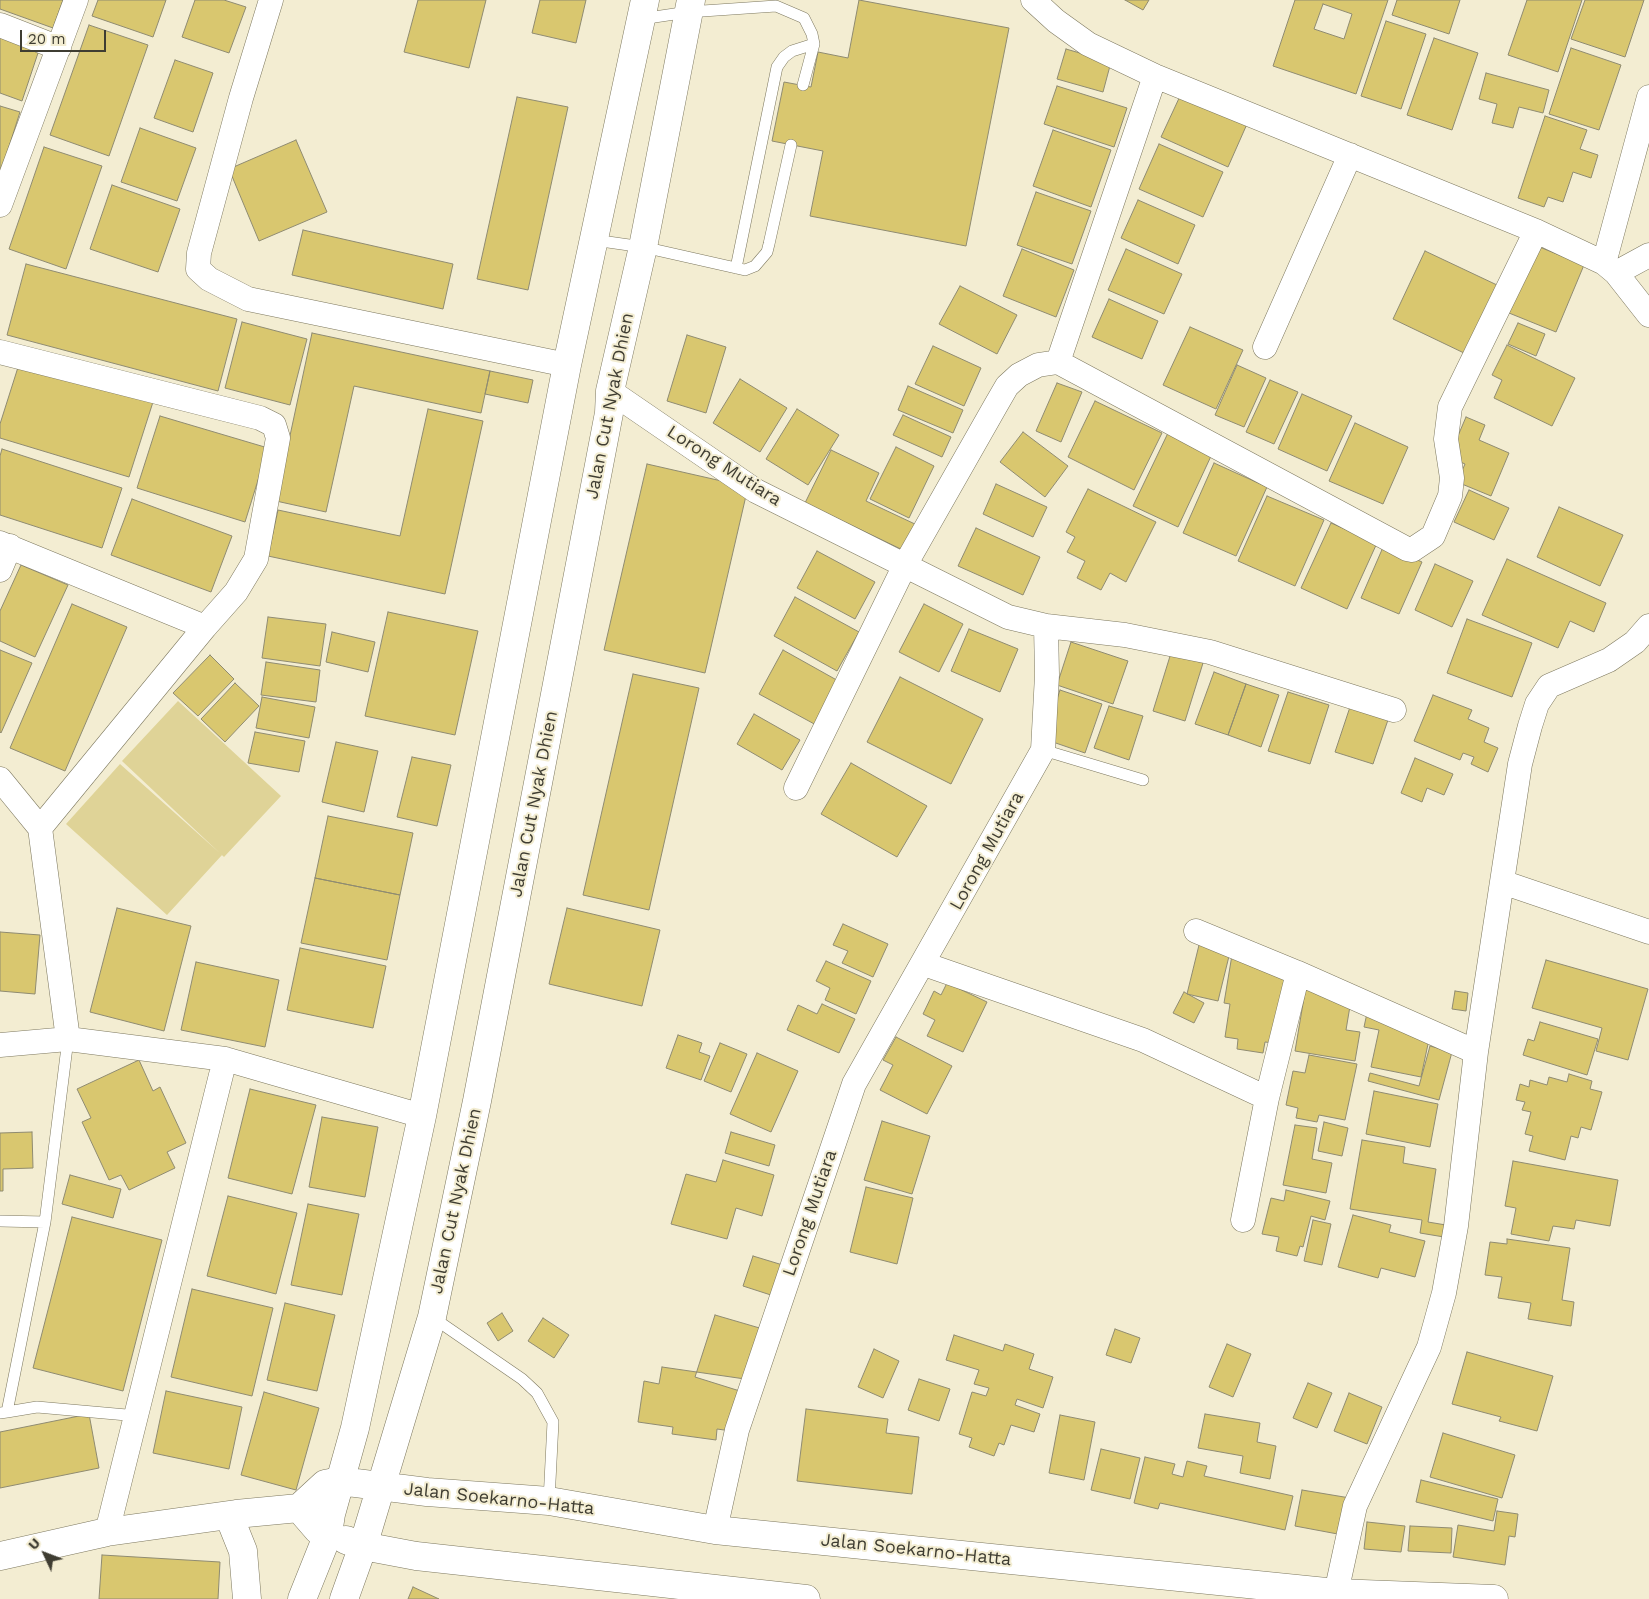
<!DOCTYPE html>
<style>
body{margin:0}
#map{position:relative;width:1649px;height:1599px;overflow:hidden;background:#f3edd2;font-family:"Work Sans",sans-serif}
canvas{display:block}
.north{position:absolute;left:20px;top:1529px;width:50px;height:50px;-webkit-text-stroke:4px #f3edd2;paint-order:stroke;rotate:313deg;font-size:14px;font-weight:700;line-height:20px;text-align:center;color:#3f3d32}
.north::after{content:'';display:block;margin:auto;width:18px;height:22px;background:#3f3d32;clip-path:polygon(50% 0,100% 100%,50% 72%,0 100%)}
.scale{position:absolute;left:20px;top:30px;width:86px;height:22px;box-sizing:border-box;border:2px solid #3f3d32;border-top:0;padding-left:6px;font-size:15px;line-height:18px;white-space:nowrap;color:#3f3d32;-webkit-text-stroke:4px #f3edd2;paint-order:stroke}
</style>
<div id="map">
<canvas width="1649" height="1599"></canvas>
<div class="north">U</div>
<div class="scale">20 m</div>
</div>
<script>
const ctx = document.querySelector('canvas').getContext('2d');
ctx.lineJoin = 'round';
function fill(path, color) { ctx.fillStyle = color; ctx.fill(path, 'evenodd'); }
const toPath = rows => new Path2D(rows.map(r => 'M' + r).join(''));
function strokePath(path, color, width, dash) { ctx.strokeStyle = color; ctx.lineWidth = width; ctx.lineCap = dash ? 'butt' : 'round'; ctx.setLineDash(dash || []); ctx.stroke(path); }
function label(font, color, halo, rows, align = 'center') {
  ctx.font = font + ' "Work Sans",sans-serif'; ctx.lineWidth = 4; ctx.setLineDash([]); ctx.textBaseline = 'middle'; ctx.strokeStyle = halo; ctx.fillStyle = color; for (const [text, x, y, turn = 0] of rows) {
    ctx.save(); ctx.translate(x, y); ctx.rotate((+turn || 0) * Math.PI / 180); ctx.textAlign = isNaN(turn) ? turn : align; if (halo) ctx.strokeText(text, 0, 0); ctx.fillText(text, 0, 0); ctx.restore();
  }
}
const green = toPath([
 [178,701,281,796,224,857,122,761],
 [120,764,222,855,167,915,66,824]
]);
const building = toPath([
 [0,0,63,0,53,28,0,9,0,0],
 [98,0,166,0,153,37,92,16,98,0],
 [195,0,224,0,246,7,229,53,182,37,195,0],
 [418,0,486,0,469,68,404,52,418,0],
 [540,0,586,0,576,43,532,33,540,0],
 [859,0,1009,28,966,246,810,216,823,151,772,141,784,82,811,87,818,52,848,58,859,0],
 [1125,0,1149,0,1143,10,1125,0],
 [1295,0,1388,0,1356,94,1273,66,1295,0],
 [1323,4,1352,14,1344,39,1314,29,1323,4],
 [1397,0,1460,0,1449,34,1392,15,1397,0],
 [1527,0,1582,0,1558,72,1508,55,1527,0],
 [1585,0,1644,0,1625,57,1571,39,1585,0],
 [1386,21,1426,34,1401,109,1361,96,1386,21],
 [89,25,148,45,109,156,50,135,89,25],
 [0,31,41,44,22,101,0,93,0,31],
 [1434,38,1478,53,1452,130,1407,115,1434,38],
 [1571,48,1621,65,1599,130,1549,114,1571,48],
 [1066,49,1111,62,1103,92,1057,79,1066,49],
 [175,60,213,73,193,132,154,118,175,60],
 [1486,73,1549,90,1543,113,1519,107,1513,128,1492,123,1497,104,1479,99,1486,73],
 [1057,86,1127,108,1114,147,1044,124,1057,86],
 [1181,94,1247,124,1228,167,1161,137,1181,94],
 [517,97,568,107,528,290,477,279,517,97],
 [0,106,20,112,0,175,0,106],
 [1545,116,1587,130,1580,149,1598,155,1591,178,1573,172,1563,202,1548,197,1544,207,1518,198,1545,116],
 [140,128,196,148,177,201,121,182,140,128],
 [1053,130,1111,150,1091,207,1033,186,1053,130],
 [296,140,327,212,259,241,229,169,296,140],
 [1159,144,1223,172,1203,217,1139,189,1159,144],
 [44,147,102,166,66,269,9,249,44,147],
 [112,185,180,209,158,272,90,249,112,185],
 [1036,192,1091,211,1072,264,1017,245,1036,192],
 [1138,200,1195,225,1178,264,1121,238,1138,200],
 [303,230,453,264,443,309,292,275,303,230],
 [1537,246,1584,265,1556,332,1509,313,1537,246],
 [1022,249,1074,270,1056,317,1003,296,1022,249],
 [1126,249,1182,274,1164,314,1108,290,1126,249],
 [1425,251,1497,285,1464,353,1393,319,1425,251],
 [26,264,237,319,218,391,7,335,26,264],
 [960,286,1017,315,997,354,939,324,960,286],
 [1109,299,1158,321,1142,359,1092,337,1109,299],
 [242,322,307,339,290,405,225,388,242,322],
 [1518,323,1545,334,1536,356,1508,344,1518,323],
 [1190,327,1243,350,1216,409,1163,385,1190,327],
 [312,333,490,371,481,413,354,386,326,512,276,501,312,333],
 [687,335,726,347,706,413,667,401,687,335],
 [1507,345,1575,378,1552,426,1494,398,1502,380,1492,375,1507,345],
 [933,346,981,368,964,406,915,384,933,346],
 [20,361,153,402,129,477,0,438,0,424,20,361],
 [1237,365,1266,378,1244,427,1215,415,1237,365],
 [490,371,533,380,528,403,485,394,490,371],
 [740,379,787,408,760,452,713,423,740,379],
 [1270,380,1298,392,1274,444,1246,432,1270,380],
 [1057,383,1082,392,1061,442,1036,431,1057,383],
 [908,386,963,410,953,433,898,410,908,386],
 [1302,394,1352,416,1327,471,1278,449,1302,394],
 [1095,401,1162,433,1134,490,1068,457,1095,401],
 [428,409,483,421,445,594,268,556,278,510,400,536,428,409],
 [797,409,839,435,808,485,766,459,797,409],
 [903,415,951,437,942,457,893,435,903,415],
 [160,416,268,448,245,522,137,488,160,416],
 [1466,417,1485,425,1479,440,1509,453,1491,496,1457,482,1465,464,1449,457,1466,417],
 [1355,423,1408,447,1383,504,1329,481,1355,423],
 [1023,432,1068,466,1045,497,1000,462,1023,432],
 [1168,433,1212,454,1178,527,1133,506,1168,433],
 [896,447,934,466,909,518,870,499,896,447],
 [2,449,122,488,102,548,0,515,0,456,2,449],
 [831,450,879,473,866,501,917,525,905,551,805,503,831,450],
 [1214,463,1267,487,1236,556,1183,533,1214,463],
 [647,464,748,487,705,673,604,650,647,464],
 [996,484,1047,507,1033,537,983,514,996,484],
 [1088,489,1156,522,1126,582,1110,573,1101,590,1077,578,1085,561,1067,552,1075,537,1066,532,1088,489],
 [1469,490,1509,508,1494,540,1454,522,1469,490],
 [1267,496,1324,520,1295,586,1238,561,1267,496],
 [132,499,232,536,211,592,111,555,132,499],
 [1559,507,1623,535,1600,586,1537,557,1559,507],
 [1331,523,1377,543,1347,609,1301,588,1331,523],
 [976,528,1040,557,1023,595,958,566,976,528],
 [1384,545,1422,562,1399,614,1361,598,1384,545],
 [817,551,875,582,855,619,797,588,817,551],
 [1507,559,1606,603,1594,632,1570,621,1558,648,1482,615,1507,559],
 [1435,564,1473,581,1452,627,1415,610,1435,564],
 [21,565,68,585,35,657,0,641,0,611,21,565],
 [795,597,859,632,837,671,774,636,795,597],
 [72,604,127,627,65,771,10,748,72,604],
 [924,604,963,624,939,672,899,652,924,604],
 [388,612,478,631,455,735,365,716,388,612],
 [268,617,326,624,320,666,262,658,268,617],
 [1467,619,1532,643,1512,697,1447,673,1467,619],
 [969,629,1018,649,1000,692,951,671,969,629],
 [332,632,375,642,368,672,326,662,332,632],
 [1071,642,1128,661,1113,704,1057,685,1071,642],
 [0,650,32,663,1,733,0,732,0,650],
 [783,650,842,683,818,726,759,694,783,650],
 [1171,653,1203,663,1185,721,1153,711,1171,653],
 [210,655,234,679,198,716,173,693,210,655],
 [266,662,320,670,316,702,261,695,266,662],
 [1214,672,1246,684,1228,735,1195,724,1214,672],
 [633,674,699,688,649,910,583,895,633,674],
 [900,677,983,719,951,784,867,742,900,677],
 [235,683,259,706,225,742,201,719,235,683],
 [1246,684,1279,695,1261,747,1228,735,1246,684],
 [1060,690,1102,704,1085,753,1044,739,1060,690],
 [1288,692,1329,705,1310,764,1268,751,1288,692],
 [1433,695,1472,710,1468,719,1489,728,1484,742,1498,748,1488,772,1471,764,1474,757,1463,753,1460,760,1414,741,1433,695],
 [262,697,315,707,309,738,256,728,262,697],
 [1353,698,1391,711,1373,764,1335,752,1353,698],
 [1109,706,1143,716,1129,760,1094,748,1109,706],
 [754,714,800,740,782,770,737,744,754,714],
 [255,732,305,741,299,772,248,763,255,732],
 [336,742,378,751,364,812,322,802,336,742],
 [412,757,451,765,437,826,397,817,412,757],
 [1415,758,1453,774,1444,795,1427,788,1422,802,1401,793,1415,758],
 [851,763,927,806,897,857,821,814,851,763],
 [328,816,413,833,400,895,315,878,328,816],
 [315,878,400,895,387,960,301,943,315,878],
 [117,908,191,926,164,1031,90,1012,117,908],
 [567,908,660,930,642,1006,549,984,567,908],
 [843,924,888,944,873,977,842,963,848,951,833,945,843,924],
 [0,932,40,935,35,994,0,991,0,932],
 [1200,941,1231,948,1218,1001,1187,994,1200,941],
 [300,948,386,966,373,1028,287,1010,300,948],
 [1233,949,1287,965,1274,1043,1265,1042,1263,1053,1237,1049,1238,1039,1225,1037,1230,1004,1224,1003,1233,949],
 [1546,960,1648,989,1628,1060,1596,1051,1602,1028,1532,1008,1546,960],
 [826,961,871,981,856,1014,825,1000,830,988,816,981,826,961],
 [196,962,279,980,265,1047,181,1030,196,962],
 [947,983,987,1002,963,1052,927,1036,935,1020,923,1014,934,991,941,995,947,983],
 [1306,986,1352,994,1346,1030,1360,1032,1355,1061,1295,1051,1306,986],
 [1455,991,1468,993,1466,1011,1452,1009,1455,991],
 [1184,992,1204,1003,1194,1023,1173,1013,1184,992],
 [822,1004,855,1019,839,1053,787,1030,798,1005,817,1014,822,1004],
 [1369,1004,1431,1030,1421,1077,1371,1067,1379,1030,1364,1027,1369,1004],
 [1540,1022,1598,1039,1587,1075,1523,1055,1528,1039,1534,1041,1540,1022],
 [678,1035,702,1043,699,1052,710,1056,701,1080,666,1068,678,1035],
 [896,1037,952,1066,927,1114,880,1090,893,1065,883,1060,896,1037],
 [720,1043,747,1054,731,1092,704,1081,720,1043],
 [1430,1046,1452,1052,1439,1100,1368,1081,1370,1073,1419,1086,1430,1046],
 [757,1053,798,1071,771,1132,730,1114,757,1053],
 [1309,1055,1357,1064,1345,1120,1319,1115,1317,1122,1296,1118,1298,1108,1286,1105,1293,1071,1305,1073,1309,1055],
 [139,1060,153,1091,160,1087,186,1143,167,1152,175,1168,129,1190,121,1175,109,1180,82,1122,91,1118,77,1089,139,1060],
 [1569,1074,1592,1081,1590,1089,1602,1092,1591,1130,1581,1127,1578,1138,1571,1136,1565,1160,1529,1151,1533,1136,1525,1134,1531,1112,1522,1110,1525,1102,1516,1100,1520,1084,1529,1087,1530,1080,1547,1085,1549,1077,1567,1082,1569,1074],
 [250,1089,316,1105,292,1194,228,1178,250,1089],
 [1374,1091,1438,1104,1430,1147,1366,1134,1374,1091],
 [322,1117,378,1127,365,1197,309,1187,322,1117],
 [882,1121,930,1136,912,1194,864,1180,882,1121],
 [1324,1122,1348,1128,1342,1156,1318,1151,1324,1122],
 [1295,1125,1317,1128,1312,1159,1332,1163,1326,1193,1283,1185,1295,1125],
 [32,1132,33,1168,3,1169,3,1191,0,1191,0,1133,32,1132],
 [731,1132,775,1145,769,1166,725,1153,731,1132],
 [1362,1140,1405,1147,1403,1163,1436,1169,1428,1222,1446,1225,1444,1237,1420,1233,1422,1220,1350,1209,1362,1140],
 [723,1160,774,1175,762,1216,736,1208,727,1239,671,1224,686,1174,716,1182,723,1160],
 [1513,1161,1618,1180,1610,1226,1576,1220,1574,1229,1553,1226,1549,1241,1511,1234,1516,1208,1505,1206,1513,1161],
 [70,1175,121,1189,113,1218,62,1204,70,1175],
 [866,1187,913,1198,897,1264,850,1252,866,1187],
 [1286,1190,1330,1201,1325,1220,1311,1216,1303,1247,1300,1246,1297,1256,1276,1251,1279,1237,1262,1234,1271,1198,1284,1201,1286,1190],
 [228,1196,297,1213,276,1294,207,1276,228,1196],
 [308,1204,359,1214,342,1295,291,1285,308,1204],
 [1353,1215,1391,1225,1389,1232,1425,1241,1415,1277,1381,1268,1378,1278,1338,1267,1353,1215],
 [72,1217,162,1240,123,1391,33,1368,72,1217],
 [1313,1220,1331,1224,1322,1265,1304,1261,1313,1220],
 [1507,1239,1570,1248,1562,1300,1574,1302,1571,1326,1528,1319,1531,1303,1498,1298,1502,1277,1485,1275,1490,1242,1507,1244,1507,1239],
 [753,1256,786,1266,777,1297,743,1286,753,1256],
 [192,1289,273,1308,252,1396,171,1377,192,1289],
 [285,1303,335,1315,317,1391,267,1380,285,1303],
 [502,1313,513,1331,498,1341,487,1323,502,1313],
 [715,1315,763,1329,743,1392,695,1377,715,1315],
 [543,1318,569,1335,554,1358,528,1341,543,1318],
 [1115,1329,1140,1338,1131,1363,1106,1355,1115,1329],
 [954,1335,1003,1351,1005,1344,1034,1354,1029,1369,1053,1377,1043,1408,1017,1399,1015,1405,1040,1414,1034,1432,1011,1425,1004,1445,999,1443,994,1456,969,1447,972,1438,959,1434,972,1392,986,1396,989,1388,974,1384,979,1370,946,1360,954,1335],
 [1227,1344,1251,1354,1233,1397,1209,1387,1227,1344],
 [874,1349,899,1361,883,1398,858,1387,874,1349],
 [1467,1352,1553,1376,1537,1431,1499,1421,1501,1417,1452,1404,1467,1352],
 [662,1367,745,1379,731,1431,717,1429,716,1440,672,1434,673,1427,638,1422,644,1381,659,1384,662,1367],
 [919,1379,950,1389,939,1421,908,1410,919,1379],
 [1308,1383,1332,1393,1317,1428,1293,1418,1308,1383],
 [166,1391,242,1407,229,1469,153,1453,166,1391],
 [264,1392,319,1408,296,1490,241,1475,264,1392],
 [1349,1393,1382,1407,1367,1444,1334,1431,1349,1393],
 [806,1409,888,1419,886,1433,919,1437,912,1494,797,1481,806,1409],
 [89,1414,99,1468,0,1488,0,1432,89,1414],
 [1205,1414,1260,1423,1257,1442,1276,1446,1270,1479,1240,1473,1243,1456,1198,1448,1205,1414],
 [1060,1415,1095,1422,1084,1480,1049,1473,1060,1415],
 [1443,1433,1515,1455,1502,1498,1430,1477,1443,1433],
 [1101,1449,1140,1458,1130,1499,1091,1490,1101,1449],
 [1145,1457,1175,1464,1172,1474,1183,1477,1187,1461,1207,1466,1204,1476,1293,1496,1285,1530,1160,1503,1158,1509,1134,1503,1145,1457],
 [1421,1480,1498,1499,1493,1521,1416,1502,1421,1480],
 [1302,1490,1350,1498,1343,1535,1295,1526,1302,1490],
 [1497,1511,1518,1514,1515,1537,1509,1536,1505,1565,1453,1557,1458,1525,1494,1531,1497,1511],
 [1367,1522,1405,1526,1401,1552,1364,1549,1367,1522],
 [1410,1526,1452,1528,1451,1553,1408,1551,1410,1526],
 [102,1555,220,1562,218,1599,99,1599,102,1555],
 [413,1587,439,1599,408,1599,413,1587]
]);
const service = toPath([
 [641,19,688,12,776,6,804,18,812,34,814,44,803,85],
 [594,240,643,247,745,270,755,266,767,252,769,244,791,145],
 [736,268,777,67,784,57,792,51,814,44],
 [1043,750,1143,780],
 [0,1221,45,1222],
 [432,1317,522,1379,537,1393,553,1422,549,1501],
 [7,1412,37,1407,138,1416],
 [0,1413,7,1412,45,1222,68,1039]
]);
const minor = toPath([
 [271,0,241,98,199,253,198,269,209,279,248,299,567,365],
 [1033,0,1056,21,1088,44,1155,76,1536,231,1604,263,1616,273,1649,315],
 [0,25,59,48],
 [0,205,76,0],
 [1604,263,1649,97],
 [1616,273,1649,255],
 [1265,347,1350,155],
 [0,352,260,418,274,425,278,438,256,559,236,592,205,627,40,828],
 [1058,362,1407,549,1412,550,1433,536,1450,496,1452,478,1446,439,1450,407,1536,231],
 [610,391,756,491,1008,617,1046,626,1047,675,1043,750,854,1084,737,1430,715,1530],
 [0,543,205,627],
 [0,570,10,546],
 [1046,626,1125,635,1210,652,1394,710],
 [0,779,40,828,68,1039],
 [796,788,905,565,996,405,1007,386,1019,375,1038,365,1058,362,1155,76],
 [1502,882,1649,932],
 [1196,931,1298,973],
 [924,964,1143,1040,1267,1098],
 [0,1045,68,1039,225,1059,422,1116],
 [1243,1220,1267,1098,1298,973,1476,1052],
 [107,1532,225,1059],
 [1336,1593,1355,1506,1429,1347,1444,1293,1456,1226,1476,1052,1520,764,1530,726,1537,704,1549,686,1609,660,1635,642,1649,626]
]);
const secondary = toPath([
 [299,1508,318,1530,328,1534],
 [0,1556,107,1532,236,1514,299,1508,325,1484,340,1481]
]);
const trunk = toPath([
 [340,1481,427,1492,549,1501,715,1530,1336,1593,1494,1599],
 [229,1516,243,1551,247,1599],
 [346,1540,363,1546,416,1556,806,1599],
 [302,1599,328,1534,331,1514,355,1428,422,1116,567,365,645,0],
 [344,1599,363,1546,432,1317,477,1101,609,413,610,391,643,247,691,0]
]);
const streetNames = [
 ["Jalan Cut Nyak Dhien",610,406,-79],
 ["Lorong Mutiara",724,466,33],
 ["Jalan Cut Nyak Dhien",534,804,-79],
 ["Lorong Mutiara",987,851,-61],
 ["Jalan Cut Nyak Dhien",456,1201,-78],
 ["Lorong Mutiara",810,1213,-71],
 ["Jalan Soekarno-Hatta",499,1499,6],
 ["Jalan Soekarno-Hatta",916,1550,6]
];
fill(green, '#dfd397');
fill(building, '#d9c76f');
strokePath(building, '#8f8b71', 1);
strokePath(service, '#7d785f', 12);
strokePath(minor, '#7d785f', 25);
strokePath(secondary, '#7d785f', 29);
strokePath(trunk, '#7d785f', 29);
strokePath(service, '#fff', 11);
strokePath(minor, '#fff', 24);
strokePath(secondary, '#fff', 28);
strokePath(trunk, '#fff', 28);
label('18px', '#3f3d32', '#f3edd2', streetNames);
</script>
